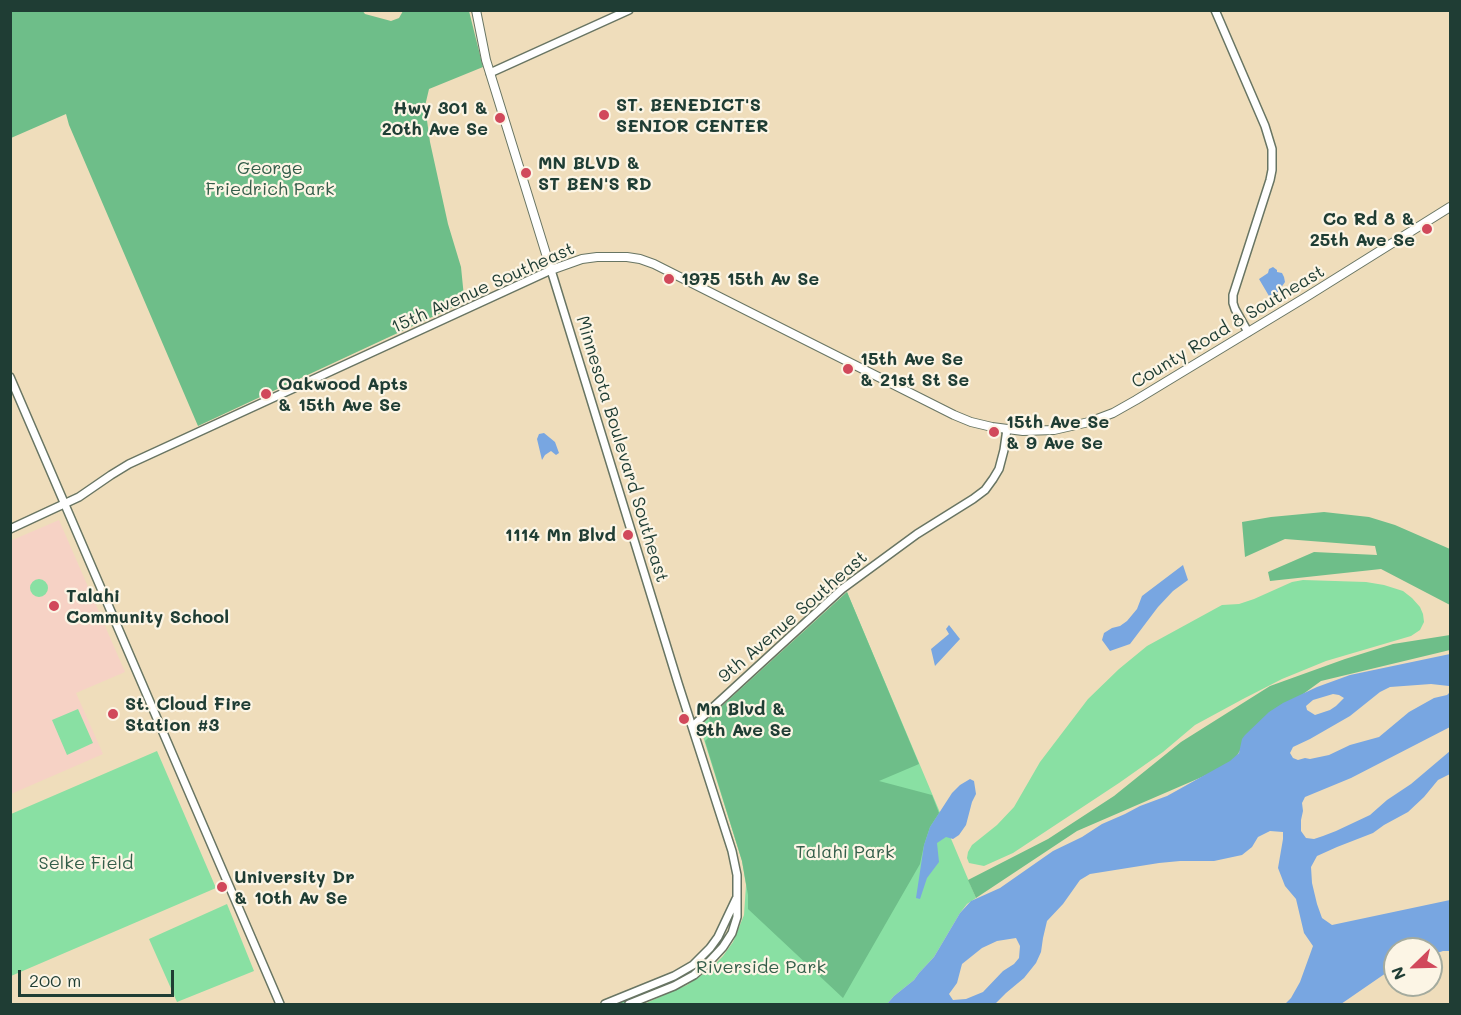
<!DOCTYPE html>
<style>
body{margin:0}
#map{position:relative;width:1461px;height:1015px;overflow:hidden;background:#efddbb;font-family:Mali,sans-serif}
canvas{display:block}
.frame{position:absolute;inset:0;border:12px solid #1f3d34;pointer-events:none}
.north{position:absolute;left:1383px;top:937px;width:60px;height:60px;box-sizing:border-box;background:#fcf5e5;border:2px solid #a4ab9e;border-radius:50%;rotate:247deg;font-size:16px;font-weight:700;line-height:24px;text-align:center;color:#1f3d34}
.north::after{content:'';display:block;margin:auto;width:21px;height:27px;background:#d1495b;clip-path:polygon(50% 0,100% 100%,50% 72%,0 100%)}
.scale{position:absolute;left:18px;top:970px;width:156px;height:27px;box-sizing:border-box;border:3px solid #1f3d34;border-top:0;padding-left:8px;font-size:18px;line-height:21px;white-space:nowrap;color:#1f3d34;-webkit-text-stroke:4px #fcf5e5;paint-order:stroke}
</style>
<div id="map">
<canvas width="1461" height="1015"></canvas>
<div class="frame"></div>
<div class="north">N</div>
<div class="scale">200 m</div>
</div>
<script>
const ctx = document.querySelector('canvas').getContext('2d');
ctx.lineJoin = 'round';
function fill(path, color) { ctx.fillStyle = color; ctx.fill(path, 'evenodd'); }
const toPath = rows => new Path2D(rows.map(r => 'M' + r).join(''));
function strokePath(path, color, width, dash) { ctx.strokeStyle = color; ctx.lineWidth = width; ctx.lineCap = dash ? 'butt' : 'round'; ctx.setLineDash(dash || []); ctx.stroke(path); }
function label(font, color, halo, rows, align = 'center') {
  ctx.font = font + ' Mali,sans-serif'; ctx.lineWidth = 4.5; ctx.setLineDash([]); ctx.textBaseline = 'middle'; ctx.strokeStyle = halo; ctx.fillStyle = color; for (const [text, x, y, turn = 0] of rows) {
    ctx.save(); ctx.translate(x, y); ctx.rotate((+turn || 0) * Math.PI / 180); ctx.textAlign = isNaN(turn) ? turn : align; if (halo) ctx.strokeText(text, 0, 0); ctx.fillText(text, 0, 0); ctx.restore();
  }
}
const built = toPath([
 [59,520,125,672,76,693,103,754,11,794,10,541]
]);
const green = toPath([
 '30 588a9 9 0 1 1 18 0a9 9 0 1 1-18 0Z',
 [1303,580,1366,582,1384,585,1403,591,1412,598,1420,607,1423,614,1424,622,1420,630,1411,636,1326,661,1282,679,1243,699,1195,725,1163,752,1119,783,1013,853,984,866,969,863,967,858,968,852,972,845,997,825,1014,807,1040,762,1088,699,1119,669,1147,646,1222,605,1239,604,1254,599,1292,582],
 [847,592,976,898,967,904,960,913,934,957,919,973,914,980,894,996,887,1004,644,1004,687,985,709,970,723,956,733,942,744,915,746,885,742,861,700,727,702,724],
 [78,709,93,743,67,755,52,720],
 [157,751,216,888,11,976,11,814],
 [227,904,254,971,177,1002,149,939],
 [722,936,724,936,726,938,716,952,696,971,678,981,623,1004,612,1004,677,976]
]);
const forest = toPath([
 [362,10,365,14,391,21,399,18,403,11,469,11,483,67,429,89,425,106,430,142,448,224,461,267,464,297,460,304,198,426,69,125,66,114,11,138,11,11],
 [1324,512,1369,517,1395,525,1450,549,1450,605,1381,569,1270,581,1268,572,1314,552,1377,555,1375,546,1285,539,1245,557,1242,522,1271,517],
 [847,592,919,764,879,781,932,795,939,813,930,827,924,845,920,864,843,998,748,909,748,895,742,861,705,741,713,733,709,718],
 [1450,635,1450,650,1321,681,1251,732,1232,764,1077,831,976,898,968,880,1048,839,1114,796,1181,742,1270,686,1345,659,1393,644]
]);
const water = toPath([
 [1273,267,1277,270,1277,272,1282,273,1284,277,1285,282,1278,292,1269,296,1259,279,1268,273,1269,269],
 [544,433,555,442,559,453,556,455,551,451,545,455,542,460,537,439,539,434],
 [1183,565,1188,580,1173,591,1158,607,1130,644,1110,651,1102,640,1104,633,1112,628,1120,626,1127,621,1137,609,1142,596],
 [949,625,960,639,935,666,931,649,949,634,946,629],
 [1450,654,1450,691,1449,686,1431,684,1390,687,1380,692,1350,716,1310,739,1293,747,1290,753,1293,758,1298,760,1305,758,1310,759,1329,755,1350,745,1379,737,1409,712,1434,698,1447,695,1450,692,1450,727,1351,778,1305,797,1302,803,1303,811,1301,820,1301,831,1306,838,1314,839,1323,836,1336,831,1370,815,1387,800,1411,784,1450,751,1450,774,1438,780,1424,797,1408,812,1384,825,1373,833,1337,847,1317,856,1311,867,1312,883,1317,904,1322,918,1332,925,1450,900,1450,951,1443,951,1431,955,1431,949,1395,949,1395,969,1386,973,1341,1004,1285,1004,1291,998,1300,982,1313,946,1304,933,1296,899,1285,886,1278,868,1283,839,1283,832,1270,831,1258,837,1252,847,1242,855,1214,861,1180,861,1159,863,1090,874,1080,880,1063,904,1047,921,1043,938,1041,952,1036,963,1024,978,1006,993,995,1004,887,1004,894,996,914,980,919,973,934,957,960,913,971,901,1000,888,1053,851,1082,837,1102,824,1125,814,1140,806,1167,796,1230,761,1239,753,1242,739,1245,735,1269,712,1283,703,1317,687,1350,675],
 [1333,694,1339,695,1344,698,1336,706,1330,710,1315,715,1307,710,1306,706,1313,700],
 [1016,938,1020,946,1019,958,1014,964,1003,971,983,992,966,999,953,1000,949,994,957,983,962,964,982,948,997,941],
 [970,779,974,781,976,794,972,802,966,825,959,835,953,839,946,837,937,843,939,862,927,878,920,899,916,898,924,845,930,827,952,793,960,785]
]);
const tertiary = toPath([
 [1215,10,1265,126,1272,149,1272,170,1270,180,1233,295,1233,303,1235,309,1248,332],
 [490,73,629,10],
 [10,377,280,1004],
 [10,529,79,497,111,475,129,464,551,270,678,683,732,851,737,875,737,917,732,933,723,947,710,961,694,975,674,986,629,1004],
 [693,729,697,722,842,589,917,534,973,499,985,490,993,479,999,469,1004,450,1007,429],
 [605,1004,674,976,693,965,710,948,718,937,736,899]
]);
const secondary = toPath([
 [476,10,486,60,551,270,582,259,597,257,627,257,640,259,654,264,954,415,971,422,992,427,1023,431,1054,430,1089,422,1113,413,1136,400,1306,297,1450,207]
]);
const markers = [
 [604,115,6,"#d1495b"],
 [500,118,6,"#d1495b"],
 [526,173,6,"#d1495b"],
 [1427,229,6,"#d1495b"],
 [669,279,6,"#d1495b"],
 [848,369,6,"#d1495b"],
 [266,394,6,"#d1495b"],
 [994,432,6,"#d1495b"],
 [628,535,6,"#d1495b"],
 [54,606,6,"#d1495b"],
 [113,714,6,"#d1495b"],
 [684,719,6,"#d1495b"],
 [222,887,6,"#d1495b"]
];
const poiNames = [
 ["ST. BENEDICT'S",616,105],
 ["SENIOR CENTER",616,126],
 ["Hwy 301 &",488,108,"right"],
 ["20th Ave Se",488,129,"right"],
 ["MN BLVD &",538,163],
 ["ST BEN'S RD",538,184],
 ["Co Rd 8 &",1415,219,"right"],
 ["25th Ave Se",1415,240,"right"],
 ["1975 15th Av Se",681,279],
 ["15th Ave Se",860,359],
 ["& 21st St Se",860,380],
 ["Oakwood Apts",278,384],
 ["& 15th Ave Se",278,405],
 ["15th Ave Se",1006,422],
 ["& 9 Ave Se",1006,443],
 ["1114 Mn Blvd",616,535,"right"],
 ["Talahi",66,596],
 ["Community School",66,617],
 ["St. Cloud Fire",125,704],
 ["Station #3",125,725],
 ["Mn Blvd &",696,709],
 ["9th Ave Se",696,730],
 ["University Dr",234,877],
 ["& 10th Av Se",234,898]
];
const parkNames = [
 ["George",270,168],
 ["Friedrich Park",270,189],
 ["Talahi Park",845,852],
 ["Selke Field",86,863],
 ["Riverside Park",761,967]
];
const streetNames = [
 ["15th Avenue Southeast",483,288,-24],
 ["County Road 8 Southeast",1228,327,-31],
 ["Minnesota Boulevard Southeast",622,449,73],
 ["9th Avenue Southeast",793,617,-41]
];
fill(built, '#f6d2c5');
fill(green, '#89e0a3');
fill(forest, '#6ebe89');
fill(water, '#78a6e1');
strokePath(tertiary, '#687563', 10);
strokePath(secondary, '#687563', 10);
strokePath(tertiary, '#fff', 7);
strokePath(secondary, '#fff', 8);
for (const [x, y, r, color] of markers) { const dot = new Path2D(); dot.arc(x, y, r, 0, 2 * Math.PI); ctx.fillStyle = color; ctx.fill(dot); strokePath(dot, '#fcf5e5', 2); }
label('bold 18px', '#1f3d34', '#fcf5e5', poiNames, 'left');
label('18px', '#345e4a', '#fcf5e5', parkNames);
label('18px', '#1f3d34', '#fcf5e5', streetNames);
</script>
